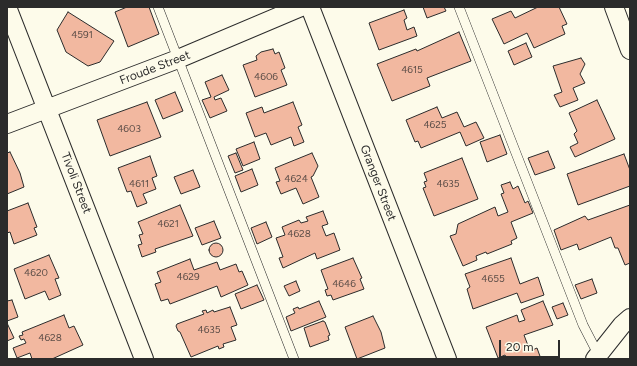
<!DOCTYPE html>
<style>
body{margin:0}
#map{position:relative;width:637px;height:366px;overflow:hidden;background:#fdfbea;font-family:Figtree,sans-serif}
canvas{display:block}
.frame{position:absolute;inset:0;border:8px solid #2b2b2b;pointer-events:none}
.scale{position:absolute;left:499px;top:340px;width:61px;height:18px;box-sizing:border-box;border:2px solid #2b2b2b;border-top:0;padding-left:5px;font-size:12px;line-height:14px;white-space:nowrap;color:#2b2b2b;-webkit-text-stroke:3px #fdfbea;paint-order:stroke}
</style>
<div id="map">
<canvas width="637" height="366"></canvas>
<div class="frame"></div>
<div class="scale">20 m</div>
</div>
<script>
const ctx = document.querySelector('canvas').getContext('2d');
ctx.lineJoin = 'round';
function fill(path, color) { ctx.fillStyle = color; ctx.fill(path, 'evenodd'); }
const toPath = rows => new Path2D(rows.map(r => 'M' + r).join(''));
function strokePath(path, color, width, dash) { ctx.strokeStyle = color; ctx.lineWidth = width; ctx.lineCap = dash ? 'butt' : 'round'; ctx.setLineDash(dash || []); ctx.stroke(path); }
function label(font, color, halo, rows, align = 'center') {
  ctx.font = font + ' Figtree,sans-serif'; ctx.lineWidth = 3; ctx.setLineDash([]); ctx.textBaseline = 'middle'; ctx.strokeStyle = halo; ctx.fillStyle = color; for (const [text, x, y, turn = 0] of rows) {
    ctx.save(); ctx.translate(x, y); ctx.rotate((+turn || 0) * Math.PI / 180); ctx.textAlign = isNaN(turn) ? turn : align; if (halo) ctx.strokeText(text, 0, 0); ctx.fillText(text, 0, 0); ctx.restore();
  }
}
const building = toPath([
 [127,7,149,7,159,34,128,47,115,12,127,7],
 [423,7,444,7,446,11,427,18,423,7],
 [538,7,559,7,567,24,562,26,565,34,534,48,527,33,504,44,492,19,511,11,515,18,538,7],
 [404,10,407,18,404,20,407,30,414,27,417,36,379,50,369,23,404,10],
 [68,12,114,41,100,62,88,66,66,52,57,30,68,12],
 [459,32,471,61,427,78,430,86,392,101,377,64,416,49,417,51,459,32],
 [526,43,532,57,514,65,508,51,526,43],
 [273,49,275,54,279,52,285,68,281,70,287,85,255,97,243,65,257,60,256,56,261,52,273,49],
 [581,58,585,64,580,74,585,83,573,88,578,100,560,107,554,95,562,92,553,66,581,58],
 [222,75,229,90,214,97,215,100,221,98,227,111,210,118,202,100,211,97,205,82,222,75],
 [175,92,183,111,163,119,155,100,175,92],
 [597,100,615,139,575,157,570,147,578,143,574,134,577,131,569,113,597,100],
 [147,102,161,137,110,156,97,120,147,102],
 [293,102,302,125,298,127,304,142,294,146,291,137,271,145,266,133,255,137,246,113,262,107,264,113,293,102],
 [437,107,442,118,457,112,464,127,476,122,484,138,466,146,460,132,421,148,418,141,415,142,406,120,437,107],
 [500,135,507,154,487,162,480,142,500,135],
 [254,142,260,159,243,166,236,149,254,142],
 [548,151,555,168,535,175,528,158,548,151],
 [10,152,20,173,24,187,7,194,7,153,10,152],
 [236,153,243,170,235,173,228,156,236,153],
 [312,153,318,166,313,176,311,177,319,197,303,204,296,188,281,194,276,182,280,181,275,168,312,153],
 [624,154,630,170,630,186,578,205,567,174,624,154],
 [150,156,157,176,152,178,156,189,143,194,147,203,137,207,131,191,127,192,118,168,150,156],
 [462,158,478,199,434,216,423,188,426,187,424,182,427,181,424,173,462,158],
 [252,169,258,185,241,192,235,176,252,169],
 [193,170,200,187,181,194,174,177,193,170],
 [510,182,513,189,518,186,525,203,528,201,533,213,511,222,517,238,511,241,512,244,487,254,486,252,476,256,477,260,463,266,450,236,456,234,458,224,495,207,498,216,508,212,501,194,504,193,501,185,510,182],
 [28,203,37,227,34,228,37,235,14,244,10,232,7,233,7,211,28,203],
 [180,205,193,236,155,249,156,252,142,257,138,245,142,244,139,235,143,234,138,222,180,205],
 [630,205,630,263,625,265,618,248,615,248,611,237,579,250,577,244,561,250,554,230,585,216,588,220,630,205],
 [323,211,328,224,322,226,326,236,334,233,340,250,317,259,315,253,283,268,279,258,283,257,276,238,285,235,282,227,299,220,301,223,308,221,306,217,323,211],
 [214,221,221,238,202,245,195,228,214,221],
 [266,222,272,237,257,244,251,228,266,222],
 '209 250a7 7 0 1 1 14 0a7 7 0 1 1-14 0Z',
 [49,255,59,278,55,279,61,295,49,300,45,291,25,299,14,269,49,255],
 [353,258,362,278,360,279,364,289,333,300,331,295,327,296,325,290,328,289,321,270,353,258],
 [511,258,520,284,538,277,544,295,521,303,517,293,473,309,467,289,470,287,465,274,511,258],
 [190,259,194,270,217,262,220,270,236,264,239,272,242,271,248,285,221,297,217,286,170,304,168,299,161,301,155,284,161,282,157,272,190,259],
 [592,279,597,293,581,299,575,285,592,279],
 [296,281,300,291,289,296,284,286,296,281],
 [257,285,264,300,241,309,235,294,257,285],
 [12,300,18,317,7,321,7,301,12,300],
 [319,301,326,317,291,331,286,317,295,313,293,309,298,307,299,309,319,301],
 [543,301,553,325,524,335,530,351,537,348,541,359,507,359,505,355,498,358,486,327,517,315,519,322,525,320,521,310,543,301],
 [563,303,568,315,557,319,552,307,563,303],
 [230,307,237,325,231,327,236,340,223,344,224,347,219,349,218,346,191,357,180,332,178,331,176,326,177,324,204,314,202,311,206,310,207,313,213,310,214,312,230,307],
 [64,315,69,328,74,326,83,345,52,359,32,359,30,353,17,358,13,348,26,343,24,339,21,340,19,336,23,335,22,332,64,315],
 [373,316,381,332,385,348,357,359,345,327,373,316],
 [323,321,325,322,330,335,328,336,329,340,310,347,304,328,323,321],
 [7,323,14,338,7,341,7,323]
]);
const service = toPath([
 [158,7,294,359],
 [459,7,583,325,598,354]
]);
const minor = toPath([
 [7,7,144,359],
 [310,7,447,359],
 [614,7,630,50],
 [7,124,178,59,301,7],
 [595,359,622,325,630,318]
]);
const numberNames = [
 ["4591",82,35],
 ["4615",412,70],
 ["4606",266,77],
 ["4625",435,125],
 ["4603",129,129],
 ["4624",296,179],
 ["4611",139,184],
 ["4635",448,184],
 ["4621",168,224],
 ["4628",299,234],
 ["4620",36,273],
 ["4629",188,277],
 ["4655",493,279],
 ["4646",344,284],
 ["4635",209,330],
 ["4628",50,338]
];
const streetNames = [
 ["Froude Street",155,68,-21],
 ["Tivoli Street",76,183,69],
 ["Granger Street",378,183,69]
];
fill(building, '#f2b8a0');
strokePath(building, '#2b2b2b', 1);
strokePath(service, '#2b2b2b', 10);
strokePath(minor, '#2b2b2b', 20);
strokePath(service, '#fdfbea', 9);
strokePath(minor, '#fdfbea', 18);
label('10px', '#5d4e48', null, numberNames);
label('12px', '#2b2b2b', '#fdfbea', streetNames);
</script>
